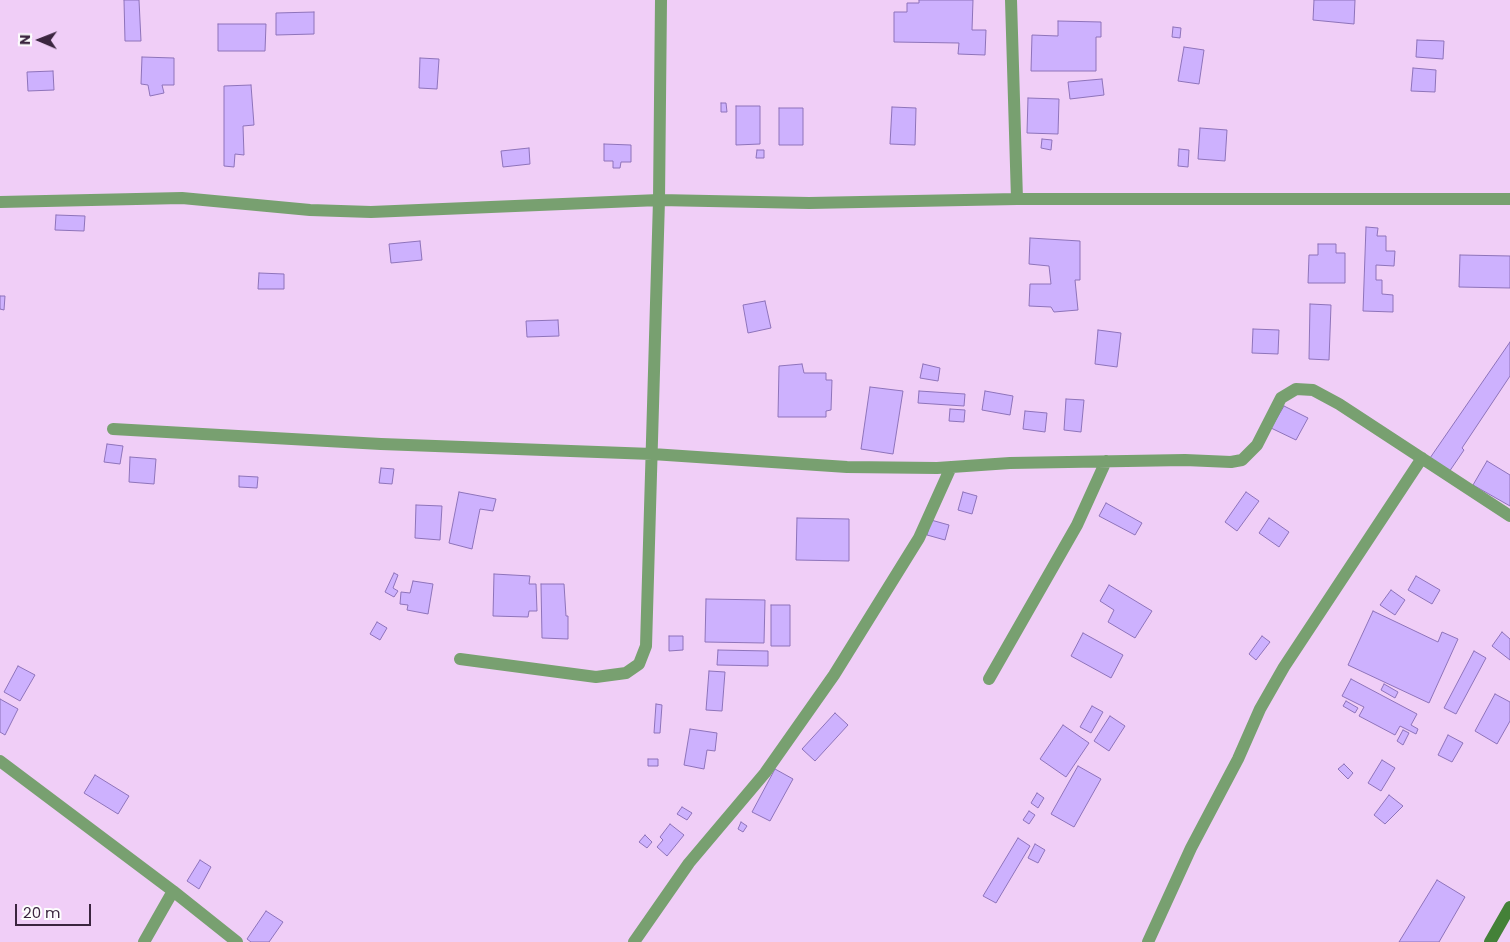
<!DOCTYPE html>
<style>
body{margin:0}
#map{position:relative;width:1510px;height:942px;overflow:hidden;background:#f0cef7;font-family:Poppins,sans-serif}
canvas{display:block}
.north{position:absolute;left:15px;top:15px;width:50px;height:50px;-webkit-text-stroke:4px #fdfdfd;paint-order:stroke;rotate:271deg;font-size:14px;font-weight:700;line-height:20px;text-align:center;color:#3b253f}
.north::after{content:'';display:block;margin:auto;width:18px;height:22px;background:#3b253f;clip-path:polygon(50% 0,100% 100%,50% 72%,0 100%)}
.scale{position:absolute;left:15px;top:904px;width:76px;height:22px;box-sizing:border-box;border:2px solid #3b253f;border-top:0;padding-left:6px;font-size:15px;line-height:18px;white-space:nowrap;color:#3b253f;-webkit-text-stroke:4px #fdfdfd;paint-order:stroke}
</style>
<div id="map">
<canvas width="1510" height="942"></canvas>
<div class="north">N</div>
<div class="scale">20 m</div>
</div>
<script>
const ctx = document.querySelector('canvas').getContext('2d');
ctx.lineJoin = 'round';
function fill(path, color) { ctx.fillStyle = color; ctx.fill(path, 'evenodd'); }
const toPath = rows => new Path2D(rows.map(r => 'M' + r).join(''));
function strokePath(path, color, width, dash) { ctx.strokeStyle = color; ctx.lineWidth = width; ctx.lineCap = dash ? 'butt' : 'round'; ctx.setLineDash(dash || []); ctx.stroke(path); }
const building = toPath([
 [124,0,139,0,141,41,125,41,124,0],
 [919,0,973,0,972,30,986,30,985,55,958,54,959,43,894,42,894,12,907,12,907,3,919,3,919,0],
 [1314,0,1355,0,1354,24,1313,20,1314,0],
 [314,12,314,34,276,35,276,13,314,12],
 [1058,21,1101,22,1101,37,1096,37,1096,71,1031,71,1032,35,1058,36,1058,21],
 [218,24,266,24,265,51,218,51,218,24],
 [1173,27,1181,28,1180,38,1172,37,1173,27],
 [1417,40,1444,41,1443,59,1416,57,1417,40],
 [1184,47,1204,50,1199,84,1178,81,1184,47],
 [142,57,174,58,174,85,162,85,164,93,150,96,148,85,141,84,142,57],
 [420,58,439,59,437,89,419,88,420,58],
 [1413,68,1436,70,1435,92,1411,91,1413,68],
 [53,71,54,90,28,91,27,72,53,71],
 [1102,79,1104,95,1070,99,1068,82,1102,79],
 [251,85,254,125,243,126,244,155,235,154,234,167,224,166,224,86,251,85],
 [1028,98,1059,99,1058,134,1027,133,1028,98],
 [721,103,726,103,727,112,721,112,721,103],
 [736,106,760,106,760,144,736,145,736,106],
 [892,107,916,108,915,145,890,144,892,107],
 [779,108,803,108,803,145,779,145,779,108],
 [1200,128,1227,130,1225,161,1198,159,1200,128],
 [1042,139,1052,140,1051,150,1041,148,1042,139],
 [604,144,631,145,631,162,621,162,620,168,613,168,613,161,604,161,604,144],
 [529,148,530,164,503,167,501,151,529,148],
 [1179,149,1189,150,1188,167,1178,166,1179,149],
 [757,150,764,150,764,158,756,158,757,150],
 [56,215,85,216,84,231,55,230,56,215],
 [1366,227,1378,228,1377,236,1386,236,1386,251,1395,251,1394,266,1376,265,1376,280,1382,280,1382,294,1393,295,1393,312,1363,311,1366,227],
 [1030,238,1080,241,1080,280,1075,280,1078,310,1054,312,1051,307,1029,306,1030,284,1051,284,1049,266,1029,264,1030,238],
 [420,241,422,260,391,263,389,244,420,241],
 [1318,244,1336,244,1336,253,1345,253,1345,283,1308,283,1309,255,1318,255,1318,244],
 [1460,255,1510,256,1510,288,1459,287,1460,255],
 [259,273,284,274,284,289,258,289,259,273],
 [0,296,5,296,4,310,0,309,0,296],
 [765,301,771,328,748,333,743,305,765,301],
 [1310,304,1331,305,1329,360,1309,359,1310,304],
 [558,320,559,336,527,337,526,321,558,320],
 [1253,329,1279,330,1278,354,1252,353,1253,329],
 [1098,330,1121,333,1117,367,1095,364,1098,330],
 [1510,342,1510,376,1462,448,1464,450,1449,472,1430,458,1510,342],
 [802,364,804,373,826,373,826,380,832,380,831,410,826,411,826,417,778,417,779,366,802,364],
 [923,364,940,368,938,381,920,378,923,364],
 [870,387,903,391,893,454,861,449,870,387],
 [919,391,965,394,964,406,918,403,919,391],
 [985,391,1013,396,1010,415,982,410,985,391],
 [1066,399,1084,400,1081,432,1064,430,1066,399],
 [1284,406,1308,418,1296,440,1271,428,1284,406],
 [950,409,965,410,964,422,949,421,950,409],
 [1025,411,1047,413,1045,432,1023,429,1025,411],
 [107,444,123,446,120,464,104,462,107,444],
 [130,457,156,459,154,484,129,482,130,457],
 [1487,461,1510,475,1510,506,1473,485,1487,461],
 [381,468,394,469,392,484,379,483,381,468],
 [239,476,258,477,257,488,239,487,239,476],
 [459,492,496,499,493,511,480,509,472,549,449,543,459,492],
 [963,492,977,496,972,514,958,510,963,492],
 [1246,492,1259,501,1237,531,1225,522,1246,492],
 [1106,503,1142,523,1135,535,1099,516,1106,503],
 [416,505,442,506,440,540,415,538,416,505],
 [797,518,849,519,849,561,796,560,797,518],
 [1269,518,1289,532,1279,547,1259,533,1269,518],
 [931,520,949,525,945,540,927,535,931,520],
 [394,573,398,575,393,588,398,591,394,597,385,592,394,573],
 [494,574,530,576,529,584,536,584,537,611,529,611,528,617,493,616,494,574],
 [1416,576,1440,590,1432,604,1408,590,1416,576],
 [413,581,433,584,428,614,407,610,408,605,400,604,401,592,410,593,413,581],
 [541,584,564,584,566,616,568,616,568,639,542,638,541,584],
 [1109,585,1152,611,1135,638,1108,622,1114,610,1100,601,1109,585],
 [1391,590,1405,600,1395,615,1380,605,1391,590],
 [706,599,765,600,764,643,705,642,706,599],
 [771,605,790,605,790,646,771,646,771,605],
 [1373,611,1438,642,1442,632,1458,639,1429,703,1348,665,1373,611],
 [377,622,387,628,380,640,370,634,377,622],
 [1502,632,1510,639,1510,660,1492,646,1502,632],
 [1083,633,1123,655,1111,678,1071,656,1083,633],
 [669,636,683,636,683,650,669,651,669,636],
 [1262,636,1270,642,1256,660,1249,654,1262,636],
 [718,650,768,651,768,666,717,665,718,650],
 [1474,651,1486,658,1456,714,1444,708,1474,651],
 [18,666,35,675,20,701,4,692,18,666],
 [709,671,725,672,722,711,706,710,709,671],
 [1351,679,1417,714,1411,725,1418,729,1416,734,1400,726,1395,735,1359,716,1364,707,1342,696,1351,679],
 [1384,684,1398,692,1395,698,1381,690,1384,684],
 [1495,694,1510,702,1510,721,1497,744,1475,731,1495,694],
 [0,699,18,709,5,735,0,732,0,699],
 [1346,701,1358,708,1355,713,1343,706,1346,701],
 [656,704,662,705,660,733,654,733,656,704],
 [1092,706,1103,712,1091,733,1080,727,1092,706],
 [835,713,848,725,815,761,802,749,835,713],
 [1110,716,1125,726,1109,751,1094,741,1110,716],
 [1063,725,1089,743,1066,777,1040,759,1063,725],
 [690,729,717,733,715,751,707,750,704,769,684,765,690,729],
 [1403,730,1409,733,1403,745,1397,741,1403,730],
 [1448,735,1463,743,1452,762,1438,755,1448,735],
 [648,759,658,759,658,766,648,766,648,759],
 [1382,760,1395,768,1381,791,1368,783,1382,760],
 [1344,764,1353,773,1348,779,1338,769,1344,764],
 [1078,766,1101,779,1074,827,1051,814,1078,766],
 [775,769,793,779,770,821,752,812,775,769],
 [95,775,129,796,118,814,84,793,95,775],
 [1037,793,1044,798,1038,808,1031,803,1037,793],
 [1389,795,1403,806,1385,824,1374,815,1389,795],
 [682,807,692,813,687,820,677,814,682,807],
 [1029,811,1035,815,1029,824,1023,820,1029,811],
 [741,822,747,826,743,832,738,829,741,822],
 [670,824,684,835,667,856,657,847,663,840,660,837,670,824],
 [645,835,652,842,647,848,639,842,645,835],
 [1018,838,1030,846,996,903,983,896,1018,838],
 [1035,844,1045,850,1038,863,1028,858,1035,844],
 [200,860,211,867,199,889,187,881,200,860],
 [1437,880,1465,897,1439,942,1399,942,1437,880],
 [266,911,283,922,269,942,251,942,247,939,266,911]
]);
const street = toPath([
 [1011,0,1017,199,1510,199],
 [0,202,182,198,310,210,371,212,659,200,809,203,1017,199],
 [113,429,381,444,652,454,847,467,937,468,1010,463,1185,460,1231,462,1242,460,1257,445,1281,398,1296,389,1313,390,1339,404,1510,516],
 [460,659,596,677,626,673,639,664,646,646,659,200,661,0],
 [989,679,1077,525,1106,461],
 [0,761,173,891,237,942],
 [144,942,173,891],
 [634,942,689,863,765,773,834,675,919,538,951,467],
 [1148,942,1191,848,1238,759,1260,709,1284,667,1422,458]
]);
const secondary = toPath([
 [1490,942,1510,907]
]);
fill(building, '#cdb1fe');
strokePath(building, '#8e73ba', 1);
strokePath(street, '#78a070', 12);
strokePath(secondary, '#448138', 12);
</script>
